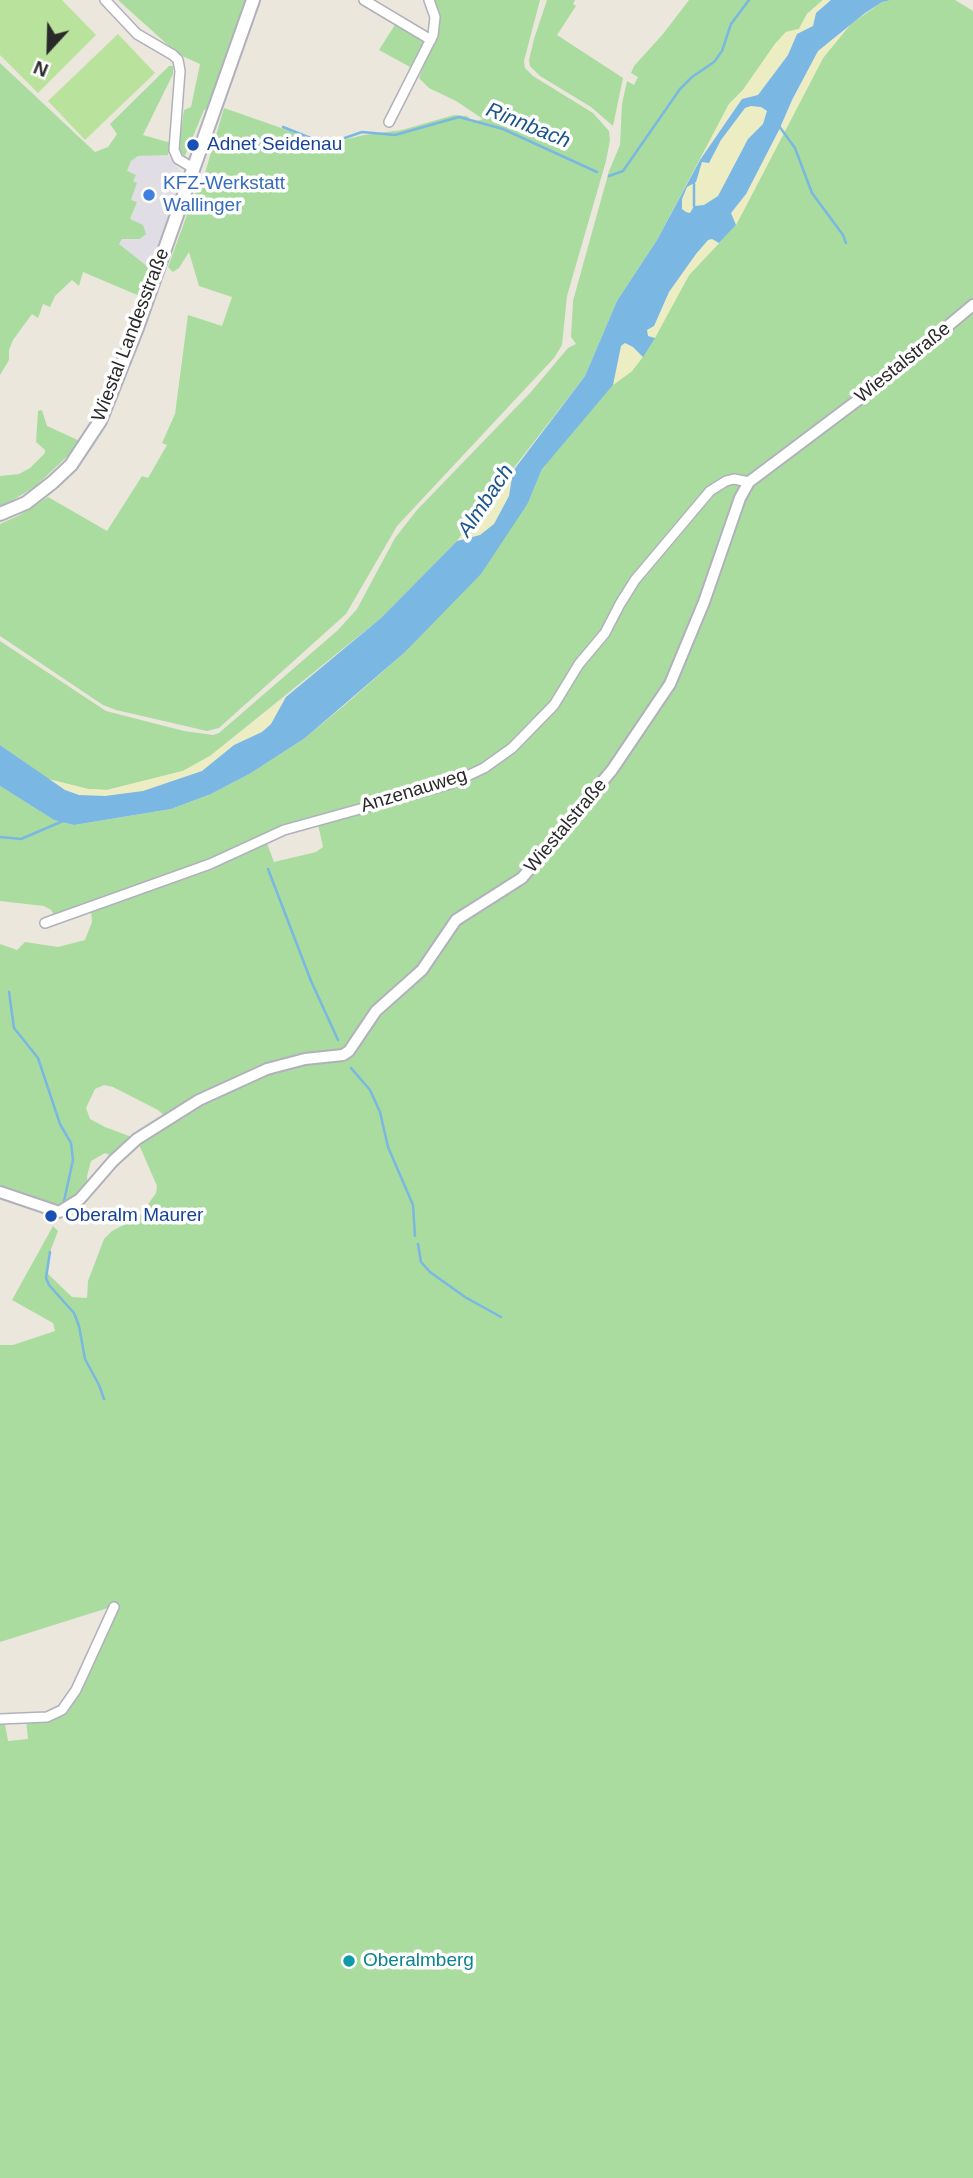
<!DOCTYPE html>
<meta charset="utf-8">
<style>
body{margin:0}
#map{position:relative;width:973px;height:2178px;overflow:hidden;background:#ebe7dd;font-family:Arial,sans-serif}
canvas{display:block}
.north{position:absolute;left:14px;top:14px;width:70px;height:70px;-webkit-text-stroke:5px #fff;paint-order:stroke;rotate:202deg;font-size:19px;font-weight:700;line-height:28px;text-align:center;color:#2a2a2a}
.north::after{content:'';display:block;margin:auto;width:24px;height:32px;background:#2a2a2a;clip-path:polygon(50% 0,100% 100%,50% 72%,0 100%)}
</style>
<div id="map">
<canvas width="973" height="2178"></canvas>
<div class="north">N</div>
</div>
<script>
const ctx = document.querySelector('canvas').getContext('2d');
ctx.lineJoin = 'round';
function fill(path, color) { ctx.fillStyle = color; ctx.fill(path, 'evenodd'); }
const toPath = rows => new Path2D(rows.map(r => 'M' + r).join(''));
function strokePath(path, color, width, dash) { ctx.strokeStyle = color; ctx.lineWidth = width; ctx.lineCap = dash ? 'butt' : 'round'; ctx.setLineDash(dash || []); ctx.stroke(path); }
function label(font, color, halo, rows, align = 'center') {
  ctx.font = font + ' Arial,sans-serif'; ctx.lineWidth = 7; ctx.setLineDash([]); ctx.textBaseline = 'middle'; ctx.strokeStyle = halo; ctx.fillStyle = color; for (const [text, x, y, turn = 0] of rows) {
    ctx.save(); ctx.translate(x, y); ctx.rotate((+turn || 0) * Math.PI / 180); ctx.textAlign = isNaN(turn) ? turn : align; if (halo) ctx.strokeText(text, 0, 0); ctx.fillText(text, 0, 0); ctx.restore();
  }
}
const industrial = toPath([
 [148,154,168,155,184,176,152,270,119,244,122,239,140,239,130,220,136,203,130,200,133,182,127,171,131,161,138,156]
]);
const green = toPath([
 [118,0,248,0,208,109,204,110,185,156,181,153,179,144,184,110,191,107,200,64,178,54],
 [433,0,540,0,524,61,525,68,533,76,593,113,609,131,610,140,606,161,567,296,562,345,554,358,397,526,346,614,219,728,207,731,116,710,103,705,0,636,0,524,20,515,48,497,107,531,142,476,148,478,167,445,162,443,175,414,188,315,222,326,232,297,199,286,189,252,179,268,173,272,168,267,192,201,205,173,224,108,327,144,364,135,402,130,454,115,467,116,473,122,483,119,456,101,429,88,419,78,439,28,440,19],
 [547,0,575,0,573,4,576,6,557,35,623,78,613,126,591,107,540,76,530,66,529,60,534,39],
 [689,0,823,0,807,14,799,29,786,32,775,44,743,90,729,104,657,240,617,301,585,376,457,541,381,618,210,756,183,771,107,790,88,789,48,779,0,745,0,641,106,711,184,731,213,735,219,733,338,630,357,609,395,538,417,510,530,393,568,348,576,344,571,337,573,301,609,171,620,145,622,104,627,81,634,85,638,77,631,73,634,66,663,34],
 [891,0,955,0,973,11,973,2178,0,2178,0,1719,4,1719,8,1741,28,1739,26,1719,47,1717,69,1701,111,1607,0,1642,0,1345,13,1345,55,1331,53,1323,12,1300,53,1226,58,1231,50,1252,47,1273,72,1297,87,1298,88,1281,104,1239,112,1231,139,1217,156,1193,157,1186,137,1140,113,1156,105,1153,91,1161,87,1176,88,1190,59,1212,0,1192,0,944,17,950,25,942,58,947,85,940,92,922,91,910,56,919,51,910,44,906,0,901,0,786,54,820,74,825,171,809,211,794,251,773,305,738,347,703,404,653,427,628,528,503,542,469,551,456,613,385,632,371,649,347,689,275,736,225,823,58,851,24,882,2],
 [317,820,323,847,316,852,274,862,265,838],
 [104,1085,113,1087,158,1110,167,1118,137,1139,105,1127,90,1119,86,1108,95,1089],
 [396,23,425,41,412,68,379,50],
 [0,63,95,152,108,147,117,134,110,124,169,66,173,66,173,74,143,135,171,143,168,155,138,156,131,161,127,171,136,175,133,181,137,183,131,200,137,202,130,219,143,225,146,234,140,239,122,239,119,244,152,270,142,297,83,272,79,286,72,280,55,296,50,307,43,304,38,318,32,314,13,340,9,350,9,360,0,375],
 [42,410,47,426,80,441,80,444,36,486,0,508,0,476,19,474,30,468,45,453,45,450,36,442,38,411]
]);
const sand = toPath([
 [823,0,831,0,816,13,813,26,797,34,788,55,758,95,731,113,700,160,729,104,743,90,775,44,786,32,799,29,807,14],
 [842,34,823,58,736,225,731,214,746,194,779,130,809,67,818,51,827,42],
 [751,106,761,107,768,111,763,124,755,131,718,196,704,205,694,206,690,213,686,212,682,209,682,199,687,187,697,176,702,162,709,163,721,140,745,108],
 [712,239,719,243,689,275,655,338,648,336,647,330,654,326,669,292,696,254,708,240],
 [625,343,633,347,643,357,632,371,613,385,621,346],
 [513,471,509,496,494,524,480,535,457,541],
 [286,697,271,724,262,732,234,745,202,771,143,791,105,796,79,795,65,790,48,779,88,789,107,790,183,771,210,756]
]);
const pitch = toPath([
 [0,0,62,0,96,35,38,93,0,55],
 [118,34,155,73,85,140,48,101]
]);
const water = toPath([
 [831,0,891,0,882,2,865,13,818,51,792,100,779,130,746,194,731,213,736,225,719,243,712,239,708,240,696,254,669,292,654,326,647,330,648,336,655,338,643,357,633,347,625,343,621,346,613,385,542,469,528,503,481,574,404,653,305,738,251,773,211,794,171,809,74,825,54,820,0,786,0,745,65,790,79,795,105,796,143,791,202,771,234,745,262,732,271,724,286,697,381,618,457,541,480,535,494,524,509,496,513,471,585,376,617,301,657,240,700,160,742,99,758,95,788,55,797,34,813,26,816,13],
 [751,106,761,107,767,111,763,124,748,139,718,196,704,205,694,206,690,213,686,212,682,209,682,199,687,187,696,182,702,162,709,163,721,140,745,108]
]);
const stream = toPath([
 [779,126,795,148,812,193,843,235,846,243],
 [283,127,313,139,339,140,362,132,395,135,459,117,503,129,597,172],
 [609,176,623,171,680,89,692,77,714,62,722,51,731,24,749,0],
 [694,184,694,206],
 [0,837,21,839,63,821],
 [268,869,311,981,338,1040],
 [9,992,14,1028,38,1058,60,1124,71,1143,73,1160,64,1201],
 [351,1068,370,1090,380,1112,388,1147,413,1205,415,1236],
 [418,1244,421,1262,430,1272,465,1297,501,1317],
 [50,1252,46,1278,49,1285,74,1313,79,1326,85,1359,99,1385,104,1399]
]);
const minor = toPath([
 [105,0,137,34,173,55,178,60,180,71,174,150,178,159,193,168],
 [364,0,431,40],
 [389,122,433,35,435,17,429,0],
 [45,923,210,864,284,830,450,784,484,768,512,748,554,705,579,664,605,633,620,604,635,580,710,491,726,481,734,479,749,482],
 [0,1719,47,1717,62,1710,76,1690,114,1607]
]);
const tertiary = toPath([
 [0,1192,59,1212,80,1199,113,1161,137,1139,199,1100,267,1069,305,1059,343,1055,349,1051,376,1011,422,970,456,920,522,878,612,770,670,684,704,602,740,498,749,482,870,391,973,305]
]);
const secondary = toPath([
 [0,514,26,503,53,482,71,465,100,421,137,328,253,0]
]);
const markers = [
 [193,145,7,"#1a4fb4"],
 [149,195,7,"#3f7fe0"],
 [51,1216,7,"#1a4fb4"],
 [349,1961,7,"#0f9aa8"]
];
const transitNames = [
 ["Adnet Seidenau",207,145],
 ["Oberalm Maurer",65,1216]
];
const shopNames = [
 ["KFZ-Werkstatt",163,184],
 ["Wallinger",163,206]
];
const streetNames = [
 ["Wiestal Landesstraße",131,335,-69],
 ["Wiestalstraße",903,363,-39],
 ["Anzenauweg",414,791,-17],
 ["Wiestalstraße",566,826,-50]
];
const cultureNames = [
 ["Oberalmberg",363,1961]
];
const waterNames = [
 ["Rinnbach",528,126,22],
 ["Almbach",486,501,-56]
];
fill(industrial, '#e0dde4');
fill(green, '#aadc9f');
fill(sand, '#ededc3');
fill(pitch, '#b9e29c');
fill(water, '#7ab7e3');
strokePath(stream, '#7ab7e3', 2.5);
strokePath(minor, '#b1b1bc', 12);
strokePath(tertiary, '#b1b1bc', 14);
strokePath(secondary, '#b1b1bc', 16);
strokePath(minor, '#fff', 9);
strokePath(tertiary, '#fff', 10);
strokePath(secondary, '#fff', 12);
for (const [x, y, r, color] of markers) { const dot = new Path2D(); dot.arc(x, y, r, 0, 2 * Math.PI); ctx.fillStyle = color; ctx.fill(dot); strokePath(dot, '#fff', 2.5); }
label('19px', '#164399', '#fff', transitNames, 'left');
label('19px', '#366cbe', '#fff', shopNames, 'left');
label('19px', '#2a2a2a', '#fff', streetNames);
label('19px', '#0d838f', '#fff', cultureNames, 'left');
label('italic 21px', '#1a548e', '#fff', waterNames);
</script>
